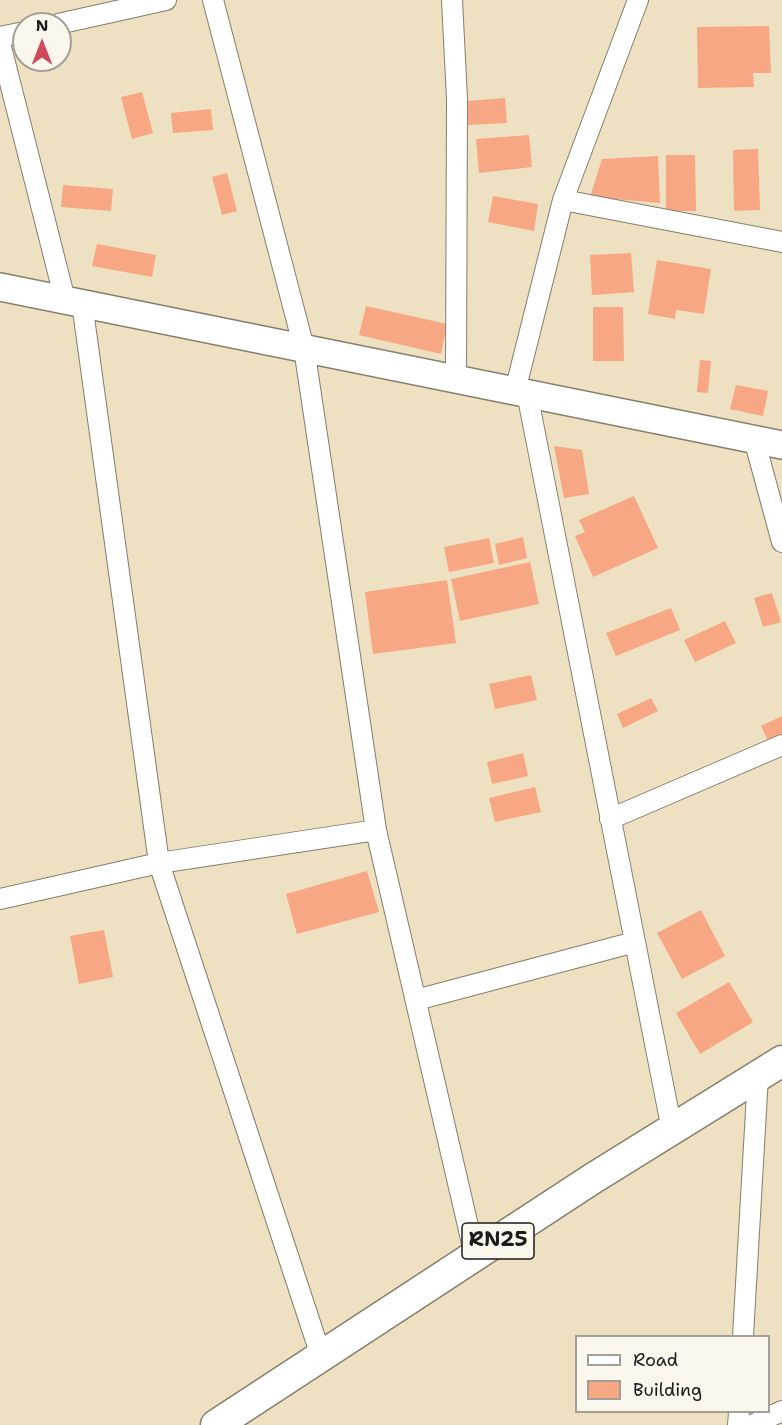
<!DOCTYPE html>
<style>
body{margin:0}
#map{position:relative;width:782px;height:1425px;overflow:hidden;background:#eee1c1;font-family:"Shantell Sans",sans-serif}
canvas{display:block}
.legend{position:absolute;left:575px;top:1335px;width:195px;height:78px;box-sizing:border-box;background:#fbf7ec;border:2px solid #a29f99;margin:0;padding:8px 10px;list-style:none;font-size:18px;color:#1c1c1c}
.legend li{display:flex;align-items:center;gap:12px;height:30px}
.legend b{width:30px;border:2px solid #a29f99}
.north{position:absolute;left:12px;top:12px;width:60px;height:60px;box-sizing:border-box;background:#fbf7ec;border:2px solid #a29f99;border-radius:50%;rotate:0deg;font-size:16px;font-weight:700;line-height:24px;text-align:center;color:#1c1c1c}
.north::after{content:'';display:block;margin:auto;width:21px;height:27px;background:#d1495b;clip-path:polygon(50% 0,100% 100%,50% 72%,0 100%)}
</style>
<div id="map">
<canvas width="782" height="1425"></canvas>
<ul class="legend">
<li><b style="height:8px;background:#fff"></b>Road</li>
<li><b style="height:16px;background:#f7a783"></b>Building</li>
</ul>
<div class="north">N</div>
</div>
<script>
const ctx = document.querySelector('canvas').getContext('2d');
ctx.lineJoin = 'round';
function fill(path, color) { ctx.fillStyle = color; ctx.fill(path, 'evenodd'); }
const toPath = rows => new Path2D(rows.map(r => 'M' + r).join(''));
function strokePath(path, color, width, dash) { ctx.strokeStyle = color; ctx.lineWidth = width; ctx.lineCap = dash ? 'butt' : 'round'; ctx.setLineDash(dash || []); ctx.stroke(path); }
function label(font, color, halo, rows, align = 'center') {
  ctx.font = font + ' "Shantell Sans",sans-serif'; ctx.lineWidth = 5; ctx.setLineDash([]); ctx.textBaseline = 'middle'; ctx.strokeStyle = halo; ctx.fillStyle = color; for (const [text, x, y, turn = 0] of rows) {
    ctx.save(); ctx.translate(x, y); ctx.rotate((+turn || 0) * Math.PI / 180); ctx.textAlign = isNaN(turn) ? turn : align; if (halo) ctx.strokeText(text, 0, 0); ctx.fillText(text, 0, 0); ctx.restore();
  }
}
const building = toPath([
 [769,26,771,73,753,73,754,87,698,88,697,27],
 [142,92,153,133,132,139,121,97],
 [505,98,507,123,468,125,467,101],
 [211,109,213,130,173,133,171,113],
 [529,135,532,167,479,173,476,139],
 [758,149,760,210,734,211,733,150],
 [666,155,695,155,696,211,666,211],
 [658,156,660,203,590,197,602,159],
 [227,173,237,211,222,215,212,177],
 [63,185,113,189,111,211,61,207],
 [493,196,538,204,534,231,488,222],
 [97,244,156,255,152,277,92,266],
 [631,253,634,292,592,295,590,255],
 [657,260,711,269,704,314,676,310,675,319,648,314],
 [366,306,447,324,441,354,359,335],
 [593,307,623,307,624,361,593,361],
 [700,360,711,361,708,393,697,392],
 [736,385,768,391,763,416,730,409],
 [554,446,582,450,589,494,564,498],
 [634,496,658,548,593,577,575,536,585,532,579,520],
 [523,537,527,558,499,565,495,544],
 [489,538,494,563,449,572,444,547],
 [530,562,539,604,460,621,451,579],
 [447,580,456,643,373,654,365,592],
 [772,593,781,622,763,627,754,598],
 [671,608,680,630,616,656,606,633],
 [725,621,736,643,695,662,684,640],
 [531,675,537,700,495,709,489,684],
 [651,698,658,711,623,728,617,714],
 [782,716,782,733,768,741,761,726],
 [523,753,528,776,492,784,487,762],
 [535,787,541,812,495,822,489,798],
 [367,871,379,912,297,934,286,894],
 [701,910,725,956,682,979,657,933],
 [104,930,113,977,79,984,70,936],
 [729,982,753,1022,700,1054,676,1013]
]);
const minor = toPath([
 [213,0,304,348,376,830,475,1256],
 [452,0,457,99,456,379],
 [58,24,166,0],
 [0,37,24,32],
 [0,43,65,300],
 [563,200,782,242],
 [82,303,159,863,321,1356],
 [515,391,563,200,638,0],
 [527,393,672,1130],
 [754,439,782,542],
 [610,819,782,745],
 [0,899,159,863,376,830],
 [416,1000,635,942],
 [743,1336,758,1076],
 [738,1425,739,1412],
 [752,1425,782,1411]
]);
const secondary = toPath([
 [0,287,782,445]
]);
const primary = toPath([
 [216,1425,592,1179,782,1061]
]);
const shields = [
 [498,1241,72]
];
const shieldNames = [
 ["RN25",498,1241]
];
fill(building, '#f7a783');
strokePath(minor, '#857e6e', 22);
strokePath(secondary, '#857e6e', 30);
strokePath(primary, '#857e6e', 33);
strokePath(minor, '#fff', 20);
strokePath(secondary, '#fff', 27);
strokePath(primary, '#fff', 30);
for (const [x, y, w] of shields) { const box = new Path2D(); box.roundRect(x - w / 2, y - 18, w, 36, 4.5); ctx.fillStyle = '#fbf7ec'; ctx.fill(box); strokePath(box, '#1c1c1c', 1.5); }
label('bold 21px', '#1c1c1c', null, shieldNames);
</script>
